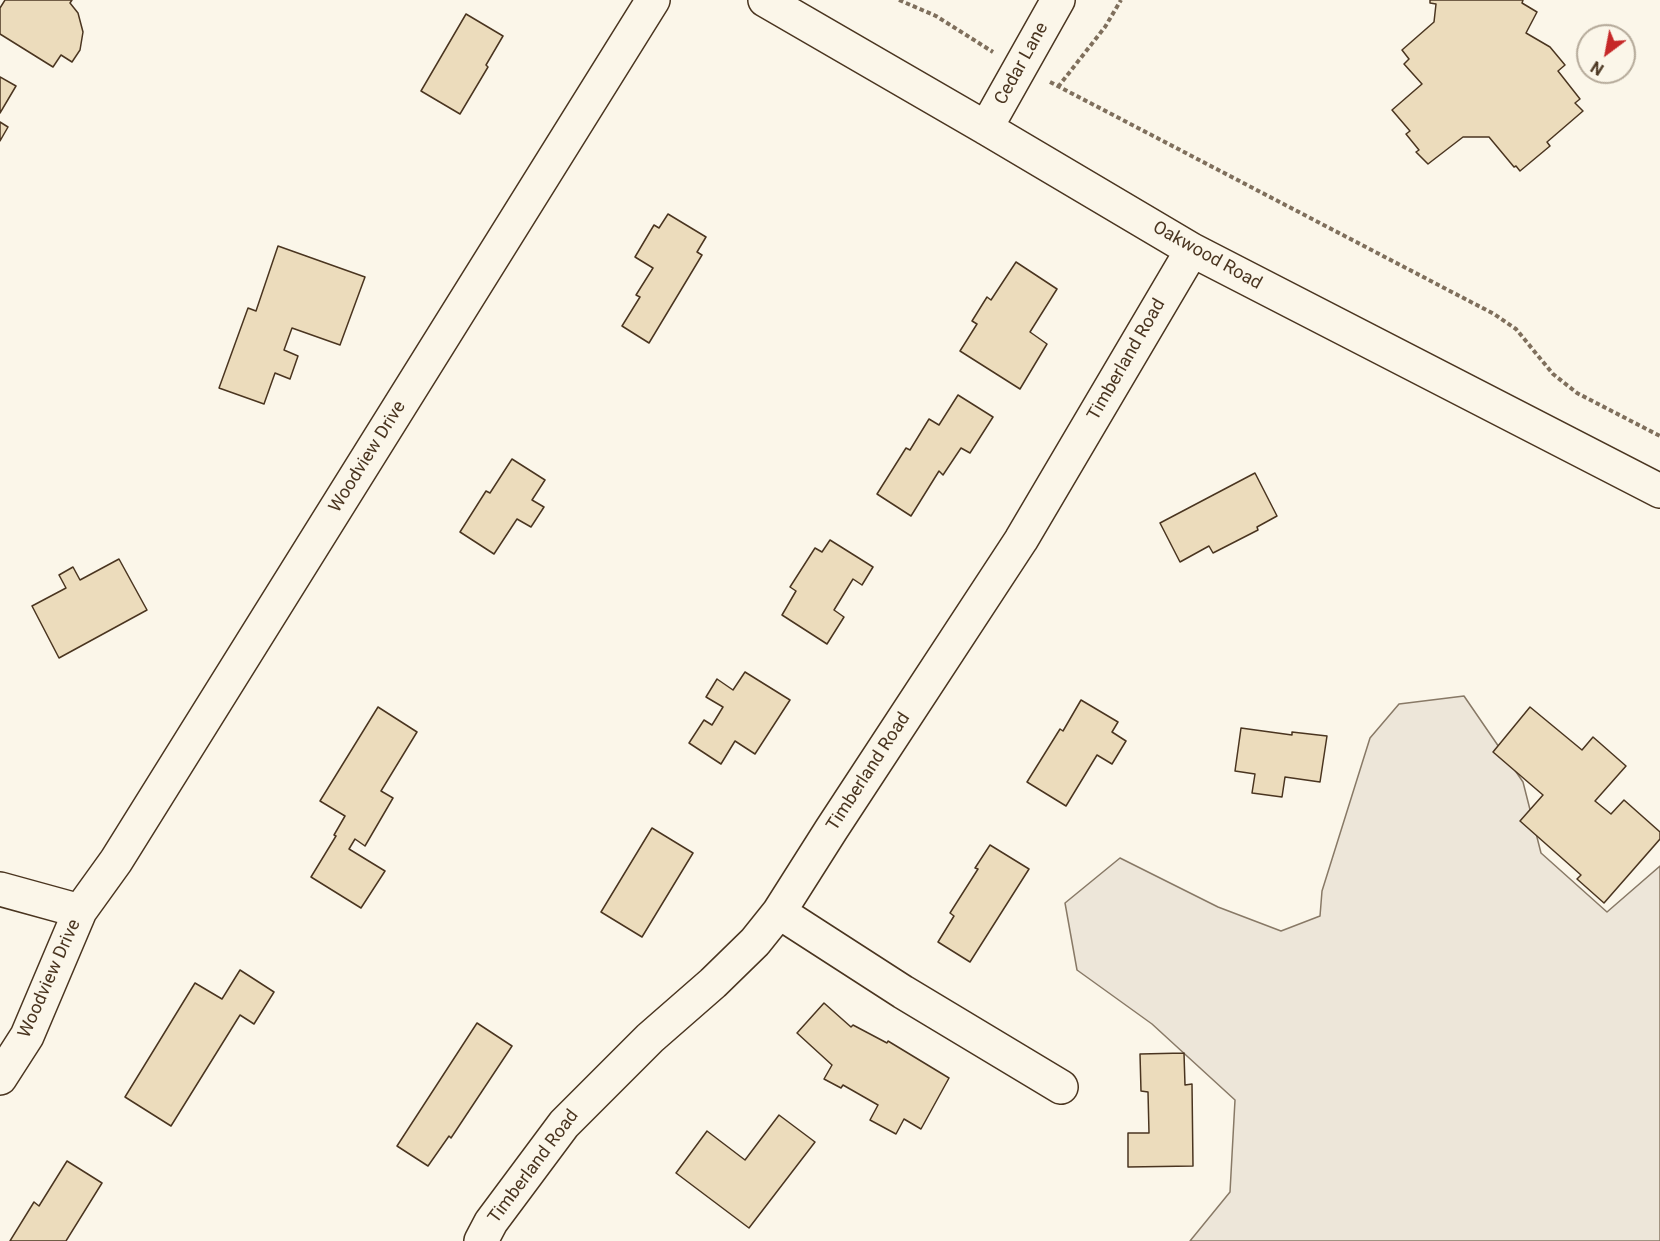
<!DOCTYPE html>
<style>
body{margin:0}
#map{position:relative;width:1660px;height:1241px;overflow:hidden;background:#fbf6e9;font-family:Roboto,sans-serif}
canvas{display:block}
.north{position:absolute;left:1576px;top:24px;width:60px;height:60px;box-sizing:border-box;background:#fbf6e9;border:2px solid #b4a999;border-radius:50%;rotate:212deg;font-size:16px;font-weight:700;line-height:24px;text-align:center;color:#4a3520}
.north::after{content:'';display:block;margin:auto;width:21px;height:27px;background:#c62828;clip-path:polygon(50% 0,100% 100%,50% 72%,0 100%)}
</style>
<div id="map">
<canvas width="1660" height="1241"></canvas>
<div class="north">N</div>
</div>
<script>
const ctx = document.querySelector('canvas').getContext('2d');
ctx.lineJoin = 'round';
function fill(path, color) { ctx.fillStyle = color; ctx.fill(path, 'evenodd'); }
const toPath = rows => new Path2D(rows.map(r => 'M' + r).join(''));
function strokePath(path, color, width, dash) { ctx.strokeStyle = color; ctx.lineWidth = width; ctx.lineCap = dash ? 'butt' : 'round'; ctx.setLineDash(dash || []); ctx.stroke(path); }
function label(font, color, halo, rows, align = 'center') {
  ctx.font = font + ' Roboto,sans-serif'; ctx.lineWidth = 4.5; ctx.setLineDash([]); ctx.textBaseline = 'middle'; ctx.strokeStyle = halo; ctx.fillStyle = color; for (const [text, x, y, turn = 0] of rows) {
    ctx.save(); ctx.translate(x, y); ctx.rotate((+turn || 0) * Math.PI / 180); ctx.textAlign = isNaN(turn) ? turn : align; if (halo) ctx.strokeText(text, 0, 0); ctx.fillText(text, 0, 0); ctx.restore();
  }
}
const green = toPath([
 [1464,696,1523,782,1541,853,1607,912,1660,866,1660,1241,1190,1241,1230,1192,1235,1100,1152,1024,1077,970,1065,903,1120,858,1218,907,1281,931,1320,916,1322,891,1370,738,1399,704,1464,696]
]);
const building = toPath([
 [5,0,72,0,70,3,78,13,83,32,80,50,72,62,61,55,53,67,0,34,0,8,5,0],
 [1430,0,1523,0,1522,3,1537,12,1526,33,1550,47,1565,65,1558,71,1580,99,1575,103,1583,111,1547,142,1550,146,1520,171,1516,166,1514,167,1489,137,1463,137,1428,164,1416,152,1419,150,1406,134,1410,131,1392,110,1422,84,1404,64,1409,59,1402,50,1434,22,1436,4,1430,3,1430,0],
 [466,14,503,36,486,65,488,67,460,114,421,91,466,14],
 [0,77,16,86,0,113,0,77],
 [0,122,8,127,0,141,0,122],
 [668,214,706,237,697,252,702,255,649,343,622,326,640,297,636,295,653,268,635,257,654,225,659,228,668,214],
 [278,246,365,277,340,345,292,328,284,350,298,356,290,379,275,373,264,404,219,388,248,308,256,311,278,246],
 [1016,262,1057,289,1030,332,1047,344,1020,389,960,351,977,324,972,321,987,297,991,300,1016,262],
 [958,395,993,417,970,453,961,448,943,475,939,471,911,516,877,494,906,448,910,450,929,419,939,425,958,395],
 [512,459,545,480,532,500,544,507,531,527,517,519,494,554,460,532,486,491,490,493,512,459],
 [1255,473,1277,516,1257,527,1258,530,1213,553,1209,546,1180,562,1160,523,1255,473],
 [830,540,873,567,862,585,853,579,834,610,844,617,827,644,782,615,796,591,790,587,815,548,822,552,830,540],
 [119,559,147,610,59,658,32,606,66,588,59,575,73,567,80,580,119,559],
 [745,672,790,700,755,754,735,741,721,764,689,743,704,720,712,725,723,707,706,697,717,679,733,690,745,672],
 [1081,700,1118,722,1112,732,1126,741,1112,764,1097,755,1066,806,1027,782,1060,729,1063,731,1081,700],
 [378,707,417,732,381,791,393,798,365,846,355,839,349,849,385,871,361,908,311,877,336,836,334,835,345,816,320,801,378,707],
 [1530,707,1582,750,1593,737,1626,766,1595,801,1611,814,1624,800,1660,832,1660,839,1604,903,1577,879,1581,875,1520,821,1543,795,1493,752,1530,707],
 [1241,728,1292,735,1292,732,1327,736,1320,782,1285,777,1282,797,1252,793,1255,774,1235,771,1241,728],
 [652,828,693,853,642,937,601,912,652,828],
 [990,845,1029,869,970,962,938,942,954,916,950,913,978,869,975,868,990,845],
 [240,970,274,992,254,1024,240,1015,171,1126,125,1097,195,983,222,999,240,970],
 [824,1003,851,1027,853,1025,887,1043,888,1041,949,1078,921,1129,904,1119,896,1134,870,1120,878,1105,843,1085,841,1088,824,1079,832,1065,797,1033,824,1003],
 [477,1023,512,1046,451,1138,449,1136,428,1166,397,1146,477,1023],
 [1184,1053,1185,1085,1192,1084,1193,1166,1128,1167,1128,1133,1149,1133,1148,1092,1141,1091,1140,1054,1184,1053],
 [779,1115,815,1142,749,1228,676,1173,707,1131,745,1160,779,1115],
 [67,1161,102,1183,66,1241,10,1241,34,1202,39,1206,67,1161]
]);
const path = toPath([
 [899,0,936,16,993,52],
 [1050,82,1494,314,1516,329,1553,374,1577,393,1660,436],
 [1058,87,1105,27,1121,0]
]);
const minor = toPath([
 [765,0,986,128,1192,250,1660,491],
 [986,128,1058,0],
 [0,889,80,911,27,1036,0,1078],
 [80,911,116,861,653,0],
 [779,912,903,992,1061,1087],
 [481,1241,491,1222,564,1124,650,1038,713,983,755,942,779,912,831,830,1021,540,1192,250]
]);
const streetNames = [
 ["Cedar Lane",1022,64,-61],
 ["Oakwood Road",1207,256,29],
 ["Timberland Road",1127,360,-60],
 ["Woodview Drive",368,457,-58],
 ["Timberland Road",869,772,-57],
 ["Woodview Drive",50,979,-66],
 ["Timberland Road",534,1167,-53]
];
fill(green, '#ede6d9');
strokePath(green, '#887966', 1.5);
fill(building, '#ecdcbc');
strokePath(building, '#4a3520', 1.5);
strokePath(minor, '#4a3520', 36);
strokePath(path, '#7f6f5c', 4, [4.5, 3]);
strokePath(minor, '#fbf6e9', 33);
label('18px', '#4a3520', '#fbf6e9', streetNames);
</script>
